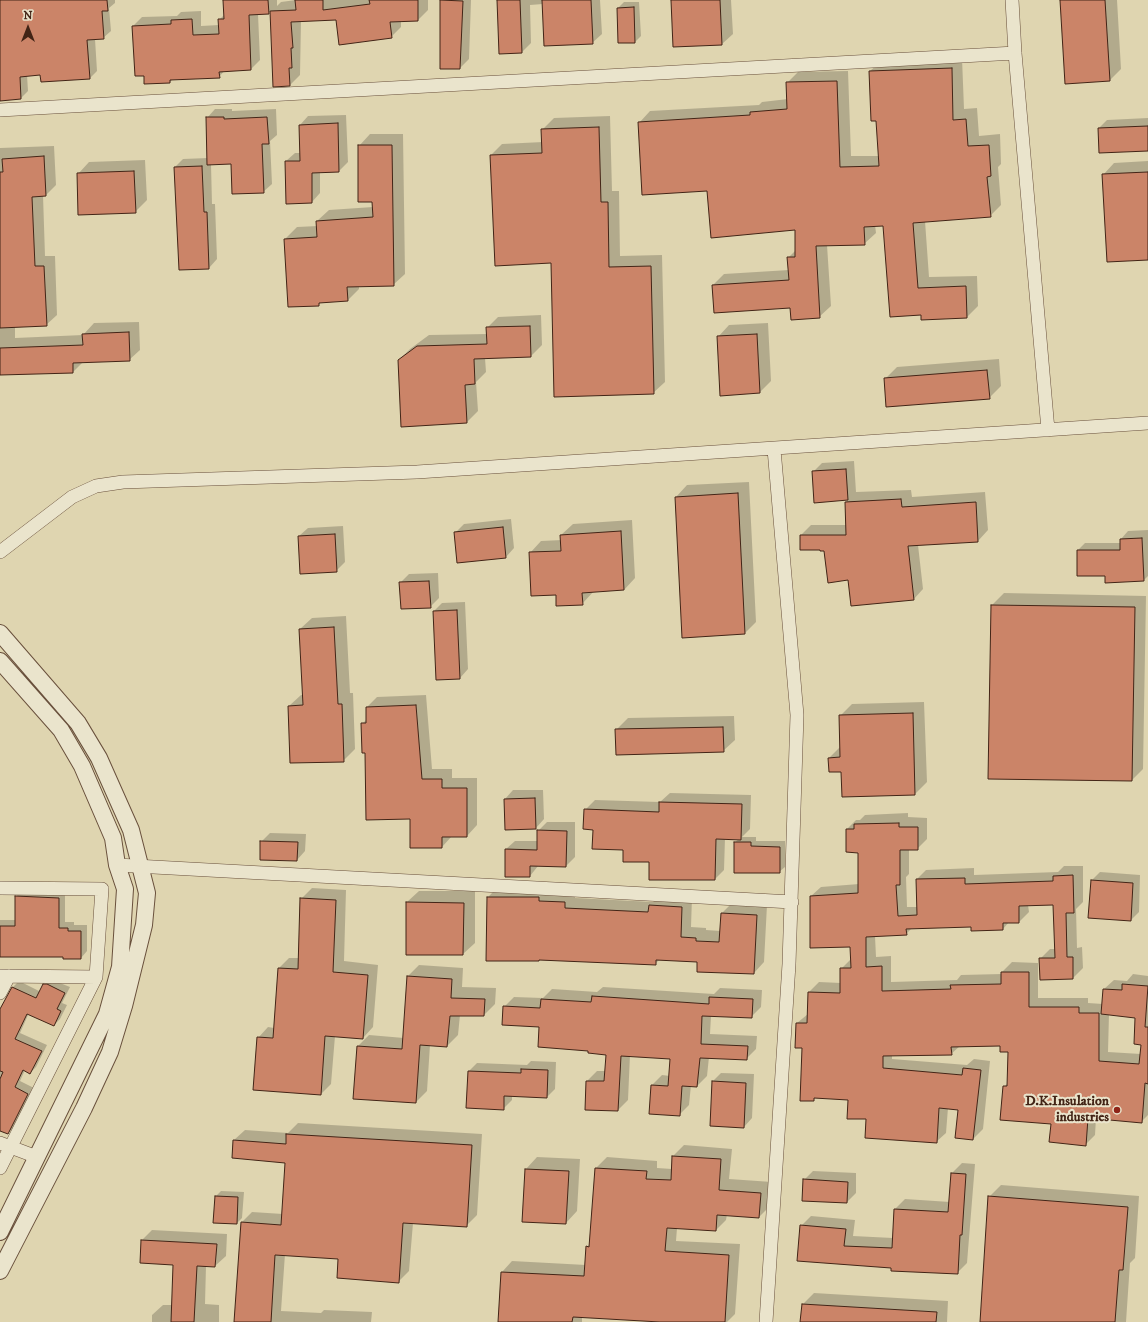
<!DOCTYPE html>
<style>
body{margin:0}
#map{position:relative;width:1148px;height:1322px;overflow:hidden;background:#dfd5b0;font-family:"IM FELL DW Pica",serif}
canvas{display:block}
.north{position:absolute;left:8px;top:8px;width:40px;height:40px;-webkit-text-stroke:3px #eae4cc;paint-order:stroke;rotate:0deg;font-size:11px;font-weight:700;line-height:16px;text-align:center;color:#422416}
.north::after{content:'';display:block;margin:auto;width:14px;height:18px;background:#422416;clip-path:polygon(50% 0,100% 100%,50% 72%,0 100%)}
</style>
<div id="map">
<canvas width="1148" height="1322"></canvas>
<div class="north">N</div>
</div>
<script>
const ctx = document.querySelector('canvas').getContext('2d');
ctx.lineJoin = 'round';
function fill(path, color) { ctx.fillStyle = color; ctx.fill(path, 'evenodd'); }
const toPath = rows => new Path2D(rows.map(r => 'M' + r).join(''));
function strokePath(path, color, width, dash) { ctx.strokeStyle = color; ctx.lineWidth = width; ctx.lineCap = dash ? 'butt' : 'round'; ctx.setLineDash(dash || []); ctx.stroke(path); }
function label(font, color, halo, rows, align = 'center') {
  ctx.font = font + ' "IM FELL DW Pica",serif'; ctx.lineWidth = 4; ctx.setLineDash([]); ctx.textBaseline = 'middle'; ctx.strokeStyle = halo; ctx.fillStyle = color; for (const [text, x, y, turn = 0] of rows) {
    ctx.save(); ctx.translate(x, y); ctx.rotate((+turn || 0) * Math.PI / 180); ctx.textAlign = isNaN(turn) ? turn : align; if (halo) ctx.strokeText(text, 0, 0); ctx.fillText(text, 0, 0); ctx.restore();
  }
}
const shadow = toPath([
 [0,0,115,0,115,3,109,8,111,31,103,38,95,39,97,71,90,78,41,74,27,75,28,91,21,98,0,100],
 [224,0,277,0,277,6,281,2,296,0,428,0,428,10,418,20,401,21,401,27,391,37,337,19,301,21,300,75,290,85,274,86,271,10,268,13,258,14,260,60,251,69,225,70,219,77,173,79,170,82,145,83,133,26,142,17,177,16,181,12,201,11,201,26,219,25,219,20,225,14],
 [442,0,471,0,469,59,460,68,441,68],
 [498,0,600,0,602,34,592,43,543,4,530,5,531,43,522,52],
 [672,0,731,0,733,34,722,44],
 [1061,0,1117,0,1121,69,1110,80],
 [624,2,639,2,641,36,635,42,619,42,618,8],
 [962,58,964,109,977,108,979,136,1000,134,1001,164,998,167,1001,205,990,216,925,221,929,277,977,276,978,306,967,317,922,314,884,225,875,225,876,233,864,244,827,245,831,306,819,317,791,307,714,311,713,285,724,274,789,270,788,258,796,250,796,229,708,190,639,123,650,111,759,105,762,102,788,99,787,83,798,72,848,71,851,156,879,156,877,120,870,71,882,60],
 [215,109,232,109,232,111,276,109,277,135,270,141,272,184,263,192,232,163,211,164,212,204,215,204,217,259,209,268,175,167,183,159,208,158,207,118],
 [346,115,348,162,339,171,320,171,320,193,312,202,286,161,295,153,301,153,300,125,308,116],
 [610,116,612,191,619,191,620,256,662,255,665,382,653,393,552,262,491,155,502,144,543,142,542,130,554,118],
 [1148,118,1148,150,1099,128,1107,120],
 [370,134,403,134,405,274,393,285,359,286,359,289,348,300,321,302,318,305,289,306,285,239,297,227,318,226,317,221,329,210,373,207,359,146],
 [54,146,56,185,46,195,43,195,45,256,55,256,57,315,46,325,15,327,15,338,83,335,94,323,139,322,140,350,129,360,83,362,73,372,0,374,0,148],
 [145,160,147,200,135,212,78,174,89,162],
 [1148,161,1148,259,1103,175,1114,163],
 [541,315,542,345,531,356,485,358,486,372,476,382,478,411,467,422,399,360,410,349,429,335,487,334,487,328,498,317],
 [768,323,771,381,760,392,718,337,729,325],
 [999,359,1001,386,989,398,885,379,897,367],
 [854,461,856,492,911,490,912,497,985,492,988,530,978,541,918,545,923,589,913,600,801,535,811,525,847,525,846,502,848,499,815,502,813,472,822,463],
 [749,482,756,622,745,633,676,497,687,485],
 [511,519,514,548,506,557,455,533,464,524],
 [632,520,635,578,624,590,594,591,582,604,557,594,530,553,541,541,562,540,561,535,573,524],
 [343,526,345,562,336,571,299,536,308,528],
 [1148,530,1148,576,1144,580,1106,575,1078,550,1085,543,1121,543,1121,539,1128,531],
 [438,573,439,598,430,607,400,583,409,574],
 [1004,593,1146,596,1143,769,1132,780,989,778,992,605],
 [465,602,468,669,460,678,434,611,442,603],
 [346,616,350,693,353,693,355,749,343,761,289,706,301,695,304,695,300,629,312,618],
 [426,695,432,769,452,769,452,778,477,778,477,825,467,836,452,836,442,847,411,818,366,752,362,724,367,719,367,707,377,697],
 [924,702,927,782,915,794,842,771,829,758,841,746,840,716,852,704],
 [734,716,735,740,723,751,616,730,628,718],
 [513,790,543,790,544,819,536,828,505,799],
 [670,793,751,795,750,829,742,837,756,837,756,841,785,841,785,867,779,872,735,842,739,839,725,838,724,870,715,879,650,861,624,849,594,829,585,810,595,800,660,802],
 [908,813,908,817,927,818,927,839,917,849,909,849,909,874,906,877,907,907,918,907,917,879,926,870,974,868,974,875,1058,872,1064,866,1083,866,1083,902,1076,909,1077,948,1082,947,1083,968,1073,978,1041,979,1040,959,1050,949,1055,949,1054,904,1028,905,1029,912,1019,922,1009,922,1003,929,972,926,913,927,906,934,875,936,876,957,891,956,891,982,957,980,961,975,1002,974,1002,972,1012,962,1038,963,1038,998,1088,998,1088,1003,1103,1004,1104,989,1114,980,1127,981,1133,974,1148,976,1148,1115,1141,1122,1096,1118,1095,1135,1085,1145,1052,1123,1004,1087,1008,1083,1009,1051,1001,1045,960,1046,951,1054,892,1055,892,1059,967,1065,974,1059,990,1061,983,1129,973,1139,959,1109,948,1108,946,1133,936,1142,867,1118,849,1099,816,1097,813,1100,797,1023,808,1014,809,992,819,982,841,983,841,969,851,959,851,946,811,896,821,887,859,884,859,852,847,829,856,820,860,820,865,815],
 [1109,1014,1136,1017,1142,1044,1141,1054,1108,1052],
 [547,822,575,822,575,857,566,866,538,866,530,876,506,849,515,841,538,841,538,831],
 [270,833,306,834,305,851,297,860,261,842],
 [1100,872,1140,875,1139,912,1131,920,1092,880],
 [498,887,575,892,575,898,653,902,660,895,692,897,691,927,706,928,706,930,721,931,722,913,732,903,767,905,764,962,754,973,698,961,660,959,655,964,488,897],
 [312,888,346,890,344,961,378,965,373,1027,363,1038,335,1036,331,1084,321,1094,258,1038,268,1027,274,1028,279,968,289,958,299,958,301,899],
 [266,1037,278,1038,266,1039],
 [22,890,65,892,65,922,74,922,74,925,87,925,87,951,81,958,64,958,64,956,0,956,0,920,16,920,16,897],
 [419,891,475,891,475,943,463,954,407,902],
 [419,965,463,968,462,987,496,988,495,1004,484,1015,460,1015,458,1035,447,1046,430,1045,427,1091,416,1102,358,1046,369,1035,404,1038,408,976],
 [50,979,70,987,62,1003,67,1005,60,1019,54,1025,29,1013,20,1033,47,1045,36,1067,30,1073,25,1070,20,1081,34,1088,14,1127,8,1133,0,1129,0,1013,13,987,19,981,41,992],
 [603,987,714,994,720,988,762,990,761,1007,751,1017,711,1016,710,1034,757,1036,756,1049,746,1059,709,1057,707,1076,697,1086,691,1085,689,1105,679,1115,650,1113,652,1085,662,1075,670,1076,671,1058,630,1055,628,1100,618,1110,587,1081,597,1071,606,1071,607,1054,589,1050,504,1007,514,997,543,998,552,989,597,992],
 [531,1061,556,1062,555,1089,547,1097,512,1096,512,1100,503,1109,469,1071,477,1063,527,1065],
 [721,1073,754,1074,752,1118,744,1127,713,1081],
 [298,1123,482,1134,477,1215,466,1226,413,1223,409,1271,398,1282,339,1258,285,1254,281,1311,321,1313,324,1310,372,1312,371,1322,235,1322,242,1222,252,1212,283,1214,286,1162,234,1140,245,1130,288,1133],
 [684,1145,732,1149,729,1179,772,1182,770,1206,759,1217,727,1214,726,1220,716,1230,677,1228,676,1241,740,1244,735,1314,727,1322,676,1322,582,1316,582,1322,499,1322,502,1272,512,1261,586,1265,587,1247,590,1244,596,1168,607,1157,657,1161,657,1168,672,1169,673,1156],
 [537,1157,580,1159,577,1211,566,1223,526,1169],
 [962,1163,975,1164,967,1263,957,1273,798,1260,801,1226,811,1216,855,1220,853,1236,893,1238,895,1209,905,1199,950,1202,952,1173],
 [813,1171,856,1173,856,1193,847,1202,804,1180],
 [1001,1185,1139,1196,1135,1258,1130,1263,1126,1322,981,1322,989,1197],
 [221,1191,244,1192,242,1218,237,1223,216,1196],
 [152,1230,227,1234,226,1256,215,1266,206,1266,205,1304,219,1305,219,1322,152,1322,152,1315,163,1305,172,1305,175,1264,142,1240],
 [814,1293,948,1301,947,1322,801,1322,803,1304]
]);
const building = toPath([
 [0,0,107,0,108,11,102,11,104,39,87,40,90,79,41,82,40,75,20,77,21,99,0,101,0,0],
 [223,0,268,0,269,14,249,15,251,70,219,72,220,78,170,80,170,83,144,84,144,76,135,76,132,26,171,24,171,20,192,19,193,35,219,34,218,19,224,19,223,0],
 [295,0,323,0,323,10,370,4,369,0,418,0,418,21,390,22,392,38,339,45,336,20,291,22,293,48,291,48,292,68,289,68,290,86,273,87,270,11,296,10,295,0],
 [440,0,463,1,460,69,440,69,440,0],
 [497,0,520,0,522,53,499,54,497,0],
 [542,0,591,0,593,44,544,46,542,0],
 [671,0,720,0,722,45,673,47,671,0],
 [1060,0,1105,0,1110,81,1065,84,1060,0],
 [634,7,635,43,618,43,617,8,634,7],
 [952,68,953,120,966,119,968,146,989,145,991,176,987,177,991,217,913,223,918,288,966,286,967,318,921,320,921,315,890,317,883,226,864,227,865,245,816,246,820,318,791,320,790,308,714,313,712,285,789,280,787,257,795,257,795,230,711,238,707,191,642,195,638,122,750,115,750,112,787,109,786,82,837,81,840,167,879,166,876,121,871,121,869,71,952,68],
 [206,117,224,117,224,119,267,117,269,144,262,144,264,193,232,194,231,164,207,165,206,117],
 [338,123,339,172,312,173,312,203,286,204,285,161,300,161,299,125,338,123],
 [1148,126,1148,151,1099,153,1098,128,1148,126],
 [599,127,601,202,608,202,609,267,651,266,654,394,554,397,551,263,495,266,490,155,542,153,541,129,599,127],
 [358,145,392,145,394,286,347,287,348,301,319,303,319,306,288,307,284,239,317,237,316,221,373,217,372,202,358,202,358,145],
 [44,156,46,196,32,197,35,266,44,266,47,326,0,328,0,172,3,172,2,159,44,156],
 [202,166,204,212,207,212,209,269,179,270,174,167,202,166],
 [134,171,136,213,78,215,77,173,134,171],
 [1148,172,1148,260,1107,262,1102,174,1148,172],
 [530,326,531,357,474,359,475,384,465,385,467,423,401,427,398,360,417,346,487,344,486,327,530,326],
 [129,332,130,361,73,363,73,373,0,375,0,348,83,345,82,334,129,332],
 [757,334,760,393,720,396,717,336,757,334],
 [987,370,990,399,886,407,884,378,987,370],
 [846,469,848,500,814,503,812,471,846,469],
 [738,493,745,634,682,638,675,497,738,493],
 [901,499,902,507,976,502,978,542,908,546,914,600,851,606,848,580,828,583,824,551,820,551,820,550,800,550,800,535,846,535,845,502,901,499],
 [503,527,506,558,457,563,454,532,503,527],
 [621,531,624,590,582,593,583,605,556,606,556,595,531,596,529,552,561,551,560,535,621,531],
 [335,534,337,572,300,574,298,536,335,534],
 [1142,538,1144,581,1105,583,1105,576,1077,576,1077,550,1120,550,1120,539,1142,538],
 [429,581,431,608,401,609,399,582,429,581],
 [991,605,1135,607,1132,781,988,779,991,605],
 [457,610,460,679,436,680,433,611,457,610],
 [334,627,338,704,342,704,344,762,290,763,288,706,303,705,299,629,334,627],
 [416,705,422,779,442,779,442,788,467,788,467,837,442,837,442,848,410,848,410,819,366,820,365,753,362,753,361,723,366,723,366,707,416,705],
 [913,713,915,795,842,797,841,772,829,772,828,758,840,757,839,715,913,713],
 [723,727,724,752,616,755,615,729,723,727],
 [535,798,536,829,505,830,504,799,535,798],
 [659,802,742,804,741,840,716,839,715,880,649,880,649,862,623,862,623,850,592,849,593,830,583,829,584,809,659,812,659,802],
 [899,823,899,827,918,827,918,850,900,850,900,885,896,885,898,916,917,915,916,879,965,878,965,884,1053,881,1053,876,1073,875,1074,913,1066,913,1067,957,1073,957,1073,979,1040,980,1039,958,1055,958,1053,905,1019,906,1019,923,1003,923,1003,930,971,931,971,927,906,929,907,935,866,937,866,967,882,966,882,991,951,989,950,985,1001,984,1001,972,1029,972,1029,1007,1079,1007,1079,1013,1099,1013,1099,1061,1139,1064,1141,1045,1134,1044,1135,1018,1101,1014,1103,989,1122,990,1122,984,1148,986,1145,1027,1148,1027,1148,1084,1145,1083,1142,1123,1088,1118,1086,1146,1049,1142,1051,1124,1000,1120,1003,1086,1007,1086,1008,1052,1000,1052,1000,1046,951,1047,952,1055,883,1056,883,1068,962,1075,963,1068,981,1070,973,1140,955,1138,958,1110,939,1108,937,1143,865,1138,866,1119,847,1119,848,1100,814,1098,814,1101,800,1101,802,1048,795,1048,796,1023,807,1023,808,992,840,993,840,968,851,968,850,947,810,948,810,896,858,893,858,853,846,852,846,829,854,829,854,824,899,823],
 [537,830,567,831,566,867,530,866,530,877,505,877,505,849,537,850,537,830],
 [260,841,298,842,297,861,260,860,260,841],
 [734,842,751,842,751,846,780,847,780,873,734,873,734,842],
 [1091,880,1133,883,1131,921,1088,918,1091,880],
 [15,896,59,898,59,928,68,928,68,931,81,931,81,959,63,959,63,957,0,957,0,926,15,926,15,896],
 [487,897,539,897,539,901,565,902,565,908,648,912,649,905,682,907,681,937,696,938,696,941,719,942,721,913,757,915,754,974,697,972,697,962,656,960,656,965,539,960,539,961,486,961,487,897],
 [300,898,336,900,333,972,368,975,363,1039,325,1036,321,1095,253,1090,257,1037,273,1038,278,968,298,969,300,898],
 [406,902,464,903,463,955,406,955,406,902],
 [407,976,452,979,451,998,485,999,484,1016,450,1016,447,1047,420,1045,416,1103,353,1099,357,1046,402,1049,407,976],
 [43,984,47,984,65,993,57,1009,61,1011,54,1026,27,1014,15,1039,42,1051,30,1074,23,1070,15,1087,28,1094,8,1134,0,1131,0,1079,3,1072,0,1071,0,1009,12,987,36,998,43,984],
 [592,996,709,1004,709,997,753,999,752,1018,702,1016,701,1044,748,1046,747,1060,700,1058,697,1087,682,1086,680,1116,649,1114,651,1085,668,1086,670,1059,621,1056,618,1111,585,1110,586,1081,604,1081,606,1055,588,1053,588,1051,538,1047,539,1027,502,1025,503,1006,540,1008,541,999,591,1002,592,996],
 [521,1069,548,1070,547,1098,504,1096,504,1110,466,1108,468,1071,521,1073,521,1069],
 [712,1081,746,1083,744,1128,710,1126,712,1081],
 [286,1134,472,1145,467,1227,403,1223,399,1283,337,1278,338,1259,275,1255,271,1322,234,1322,241,1222,281,1225,285,1163,232,1158,233,1140,286,1144,286,1134],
 [672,1156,721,1159,719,1190,761,1193,759,1218,717,1215,716,1231,667,1228,665,1251,729,1255,725,1322,660,1322,573,1317,572,1322,498,1322,501,1272,584,1276,586,1246,589,1247,595,1168,647,1171,646,1179,671,1180,672,1156],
 [525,1169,569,1171,566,1224,522,1222,525,1169],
 [951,1173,966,1174,962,1235,960,1235,958,1274,891,1271,891,1268,797,1261,800,1225,846,1229,844,1246,892,1248,894,1209,948,1212,951,1173],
 [803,1179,848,1182,847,1203,802,1201,803,1179],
 [215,1196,238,1197,237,1224,213,1223,215,1196],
 [988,1196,1128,1207,1123,1270,1119,1270,1115,1322,980,1322,988,1196],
 [141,1240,217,1244,215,1267,197,1266,194,1322,171,1322,173,1265,140,1263,141,1240],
 [802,1304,937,1312,936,1322,800,1322,802,1304]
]);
const minor = toPath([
 [1012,0,1015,53,1048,430],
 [0,110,1015,53],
 [0,552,72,497,96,486,123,482,417,472,1148,423],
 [117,865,792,902],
 [0,888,102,889,96,977,0,1168],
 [0,976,96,977],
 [0,993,9,976],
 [0,1143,37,1157],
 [766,1322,789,964,797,715,774,449]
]);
const tertiary = toPath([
 [0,633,78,723,99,758,131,830,147,893,144,925,124,1006,110,1052,84,1108,0,1271],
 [0,661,61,730,82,766,113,838,117,865,125,889,120,967,107,1014,0,1232]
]);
const markers = [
 [1117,1110,4,"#8f2418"]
];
const poiNames = [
 ["D.K.Insulation",1109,1102],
 ["industries",1109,1118]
];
fill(shadow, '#0003');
fill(building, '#cb8468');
strokePath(building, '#422416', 1);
strokePath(minor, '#69503c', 14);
strokePath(tertiary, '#69503c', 18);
strokePath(minor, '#eae4cc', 13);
strokePath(tertiary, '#eae4cc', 16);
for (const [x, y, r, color] of markers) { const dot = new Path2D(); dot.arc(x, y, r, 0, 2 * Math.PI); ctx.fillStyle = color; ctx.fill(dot); strokePath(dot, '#eae4cc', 1.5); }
label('bold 14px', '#422416', '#eae4cc', poiNames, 'right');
</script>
